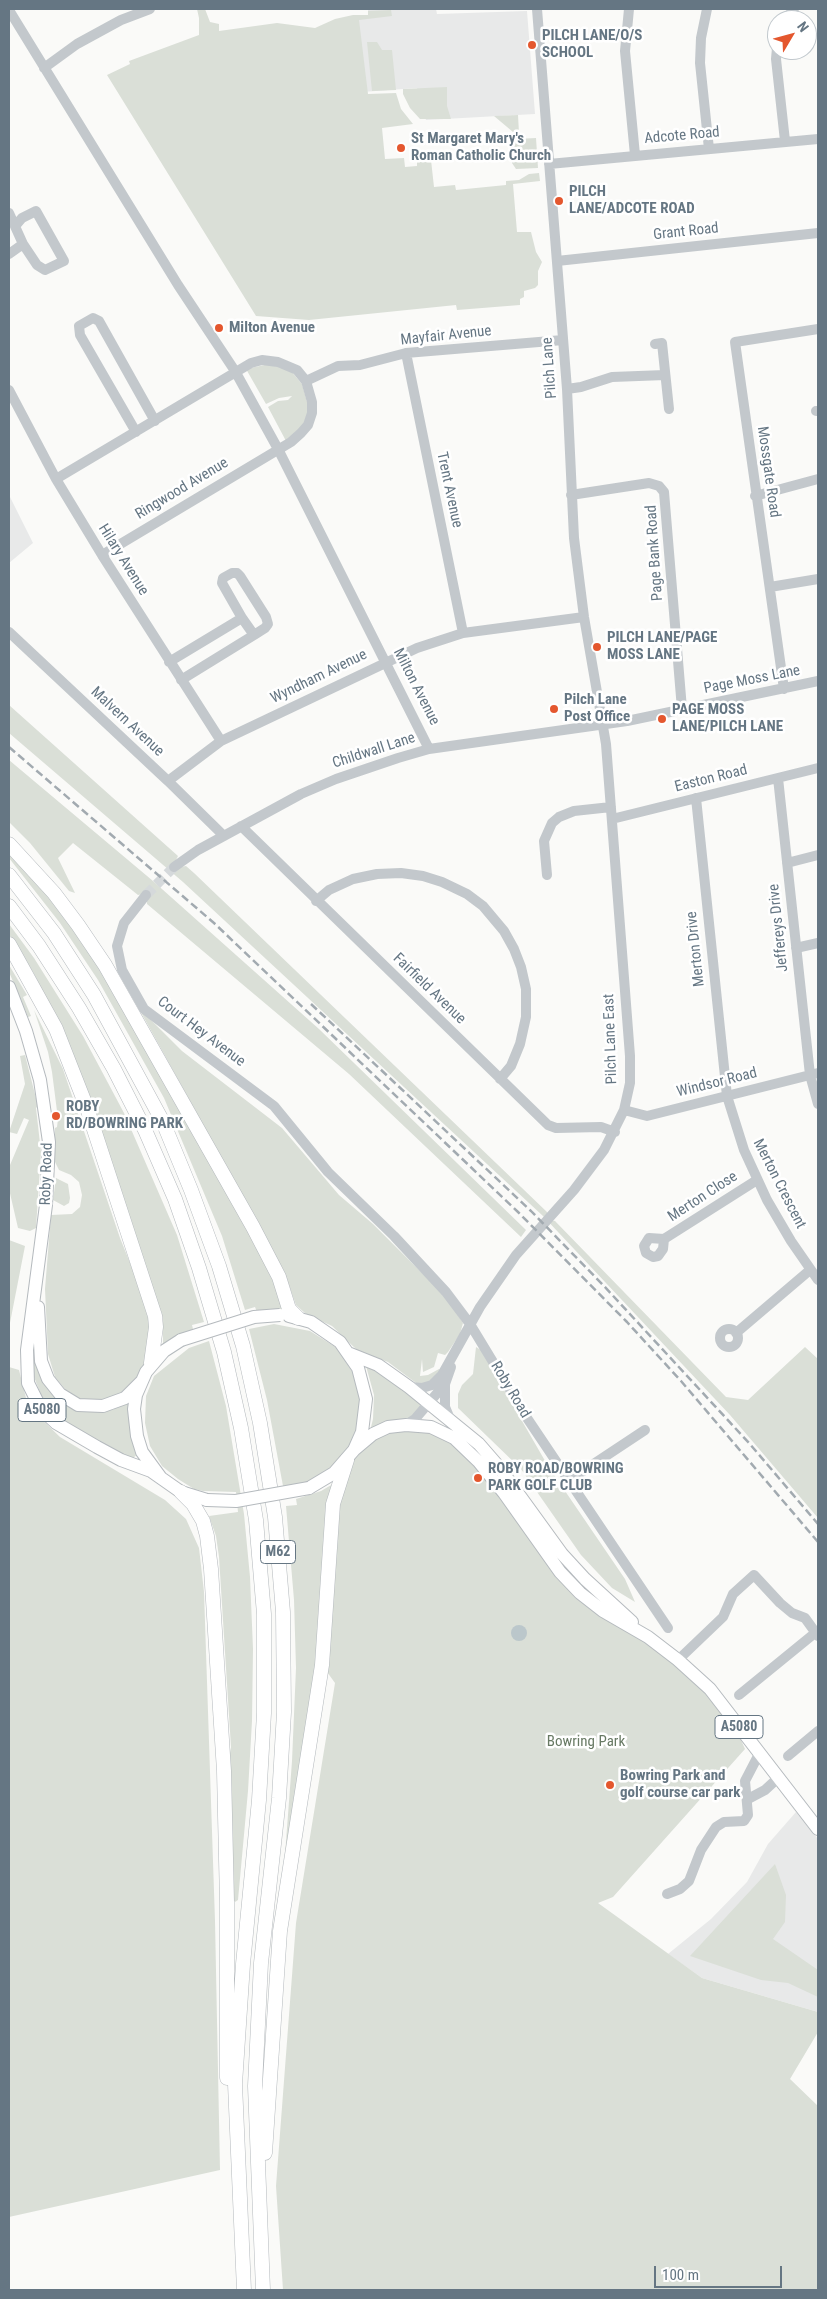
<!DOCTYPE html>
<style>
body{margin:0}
#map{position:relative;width:827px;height:2299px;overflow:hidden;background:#fafaf8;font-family:"Roboto Condensed",sans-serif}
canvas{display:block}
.frame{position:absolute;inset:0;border:10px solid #657683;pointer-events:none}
.north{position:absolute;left:767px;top:10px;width:50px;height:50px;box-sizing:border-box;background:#fff;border:1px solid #c1c8cd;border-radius:50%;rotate:53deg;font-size:14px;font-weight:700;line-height:20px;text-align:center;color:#657683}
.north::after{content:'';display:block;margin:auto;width:18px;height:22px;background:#e4572e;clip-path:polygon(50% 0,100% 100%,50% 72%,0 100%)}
.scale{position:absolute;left:654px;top:2266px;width:128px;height:22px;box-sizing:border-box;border:2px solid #657683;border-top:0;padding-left:6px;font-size:15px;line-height:18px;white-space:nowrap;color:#657683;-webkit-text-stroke:4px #fff;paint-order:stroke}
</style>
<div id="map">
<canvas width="827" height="2299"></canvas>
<div class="frame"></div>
<div class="north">N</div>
<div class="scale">100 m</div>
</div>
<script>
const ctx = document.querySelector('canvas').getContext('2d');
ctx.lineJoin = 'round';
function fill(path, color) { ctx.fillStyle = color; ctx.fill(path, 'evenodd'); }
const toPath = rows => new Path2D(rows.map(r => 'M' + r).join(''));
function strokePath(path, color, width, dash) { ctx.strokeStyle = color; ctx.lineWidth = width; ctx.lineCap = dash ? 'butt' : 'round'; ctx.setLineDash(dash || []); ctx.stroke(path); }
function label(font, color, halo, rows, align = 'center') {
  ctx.font = font + ' "Roboto Condensed",sans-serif'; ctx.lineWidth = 5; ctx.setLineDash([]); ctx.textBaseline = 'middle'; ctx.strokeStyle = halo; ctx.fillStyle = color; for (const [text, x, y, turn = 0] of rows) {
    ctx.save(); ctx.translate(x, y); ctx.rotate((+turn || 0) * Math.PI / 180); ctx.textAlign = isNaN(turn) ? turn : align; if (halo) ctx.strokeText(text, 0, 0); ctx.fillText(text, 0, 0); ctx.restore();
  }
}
const built = toPath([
 [368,9,436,9,437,14,527,11,535,114,426,120,417,88,362,92,353,15,368,15],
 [9,495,33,543,9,563],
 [796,1812,818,1839,818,2012,702,1978,668,1954,711,1919,747,1882,768,1844]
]);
const green = toPath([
 [197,9,205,9,210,22,219,24,219,31,277,23,315,28,335,19,353,15,368,15,368,11,391,10,392,16,359,20,368,94,396,93,401,109,413,124,382,128,385,159,404,158,405,167,417,166,417,162,431,160,434,187,455,185,456,190,506,185,506,181,519,180,529,174,539,173,540,181,513,184,517,232,531,232,536,252,542,262,538,271,538,285,535,288,524,291,524,297,520,299,520,305,457,310,456,305,309,320,256,316,107,75,130,64,129,61,199,35,199,18],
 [367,42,377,42,382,50,392,50,396,90,372,91],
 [447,87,447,106,451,119,420,119,410,108,403,94,403,89],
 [518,115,519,133,513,132,494,116],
 [536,138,538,168,516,169,512,163,512,143,517,139],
 [269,364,291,371,302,384,309,409,304,424,286,441,268,407,278,401,288,400,292,396,279,398,266,404,246,369],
 [9,705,178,856,175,862,180,867,186,866,194,873,547,1212,550,1220,555,1221,726,1397,748,1400,805,1347,818,1359,818,1518,730,1415,543,1216,183,882,9,733],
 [9,760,153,881,319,1029,526,1230,521,1237,349,1074,147,904,147,897,143,894,138,895,73,843,58,858,75,893,69,891,30,843,9,822],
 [9,851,63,913,106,977,278,1283,287,1310,257,1312,255,1307,245,1310,222,1236,164,1098,98,980,60,923,9,858],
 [9,924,34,958,83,1036,124,1113,177,1235,204,1322,192,1325,193,1329,163,1346,163,1318,53,1013,33,972,9,934],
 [9,965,27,995,23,997,31,1016,28,1017,9,972],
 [138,1007,182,1051,282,1128,339,1195,373,1224,447,1298,463,1323,460,1334,448,1352,445,1355,438,1353,434,1367,423,1372,422,1359,420,1376,428,1375,439,1369,443,1372,429,1384,416,1383,388,1362,358,1351,332,1326,306,1314,296,1305,284,1271],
 [34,1010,63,1069,120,1238,151,1315,149,1354,142,1370,132,1386,122,1395,102,1402,80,1399,69,1394,55,1377,48,1354,45,1289,51,1215,72,1214,80,1207,82,1195,79,1182,71,1175,59,1170,55,1162,55,1128,57,1127,58,1119,52,1072,48,1052],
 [25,1055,38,1106,36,1108,41,1152,36,1228,30,1231,18,1228,9,1189,10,1165,29,1120,24,1118,17,1134,9,1132,25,1084,20,1056],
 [56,1178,68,1184,70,1198,69,1203,64,1206,53,1200],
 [9,1240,25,1246,9,1328],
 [274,1324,310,1331,337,1348,353,1373,360,1395,358,1429,348,1449,337,1462,319,1476,304,1483,287,1486,283,1486,267,1400,249,1329],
 [35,1337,40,1364,81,1410,93,1412,112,1410,129,1402,138,1454,133,1458,123,1455,81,1433,58,1416,44,1402,34,1377,33,1349],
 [209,1341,226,1406,244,1514,250,1577,253,1649,252,1721,248,1791,238,1900,235,1902,232,1898,232,1802,229,1759,231,1747,219,1557,216,1536,209,1516,238,1512,236,1492,203,1491,194,1489,178,1479,162,1466,150,1446,145,1423,146,1396,154,1376,189,1348],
 [476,1347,481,1350,548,1466,625,1579,635,1602,612,1588,581,1555,521,1469,458,1408,458,1394,462,1385,473,1374],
 [366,1366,377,1368,426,1403,416,1416,370,1431,373,1419,374,1395],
 [9,1367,19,1370,28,1406,60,1437,165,1500,186,1519,199,1548,204,1592,215,1921,220,2170,9,2217],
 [406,1425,454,1438,560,1572,648,1637,729,1713,745,1749,613,1897,598,1903,702,1978,818,2012,818,2032,790,2079,818,2106,818,2287,816,2290,283,2290,276,2186,296,1923,335,1683,322,1665,333,1504,354,1450],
 [338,1481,325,1616,289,1854,285,1855,292,1761,296,1668,294,1600,286,1506,297,1505,296,1499,321,1491],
 [775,1864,786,1895,785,1922,773,1939,818,1970,818,1997,788,1983,761,1980,690,1956]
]);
const water = toPath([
 '511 1633a8 8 0 1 1 16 0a8 8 0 1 1-16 0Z'
]);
const minorTunnel = toPath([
 [146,895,174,867]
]);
const minor = toPath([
 [629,9,625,51,635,155],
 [707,9,701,38,700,63,709,149],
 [9,10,178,285,235,371,278,449,429,749],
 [785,20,794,9],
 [777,48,776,59,785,141],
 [44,68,77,44,121,20,150,9],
 [549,164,818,139],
 [9,213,23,244,37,265,45,270,64,261,36,211,22,218,16,225],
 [9,254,23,244],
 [557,261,818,233],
 [655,344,662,343,669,409],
 [406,353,463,633],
 [306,381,338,366,360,365,406,353,563,340],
 [567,389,581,387,612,377,665,375],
 [9,390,56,479,102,555,221,741],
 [816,411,818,411],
 [136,432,80,335,79,326,93,318,99,321,155,421],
 [56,479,251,363,262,360,278,362,297,370,306,381,312,402,312,413,308,425,301,433,291,442,102,555],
 [571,495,649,483,659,486,664,492,682,709],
 [755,496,818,479],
 [770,587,818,579],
 [9,632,168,781,224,836],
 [169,662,242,618,222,583,223,578,232,573,237,573,240,576,266,617,268,624,265,628,254,635,242,618],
 [181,680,254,635],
 [784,689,735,342,818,329],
 [778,778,810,1075,818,1104],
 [168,781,221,741,417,648,463,633,584,617],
 [696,798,727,1096,744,1150,767,1200,791,1241,818,1280],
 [612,819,818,768],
 [241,826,548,1125,556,1128,601,1127,615,1132],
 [787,863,818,855],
 [174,867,198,850,301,794,336,779,398,758,429,749,627,721,818,681],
 [547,875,544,841,552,823,559,817,574,811,611,807],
 [146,895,124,923,117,946,122,970,144,1009,274,1106,328,1172,394,1236,446,1292,470,1324,527,1418,668,1628],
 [316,901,329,890,353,879,377,874,401,873,423,876,442,882,467,894,483,906,504,931,514,949,521,967,526,989,526,1017,520,1044,511,1066,500,1079],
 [796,948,818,943],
 [624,1110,647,1116,818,1073],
 [664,1239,663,1249,658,1256,653,1257,646,1253,644,1246,649,1238,664,1239,757,1180],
 '720 1338a9 9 0 1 1 18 0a9 9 0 1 1-18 0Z',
 [736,1333,810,1270],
 [445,1385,445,1407,450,1419],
 [409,1387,422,1388,432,1385,442,1375,480,1307,516,1255,574,1190,604,1150,624,1110,630,1083,630,1056,606,744,584,617,574,538,567,389,537,9],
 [406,1425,415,1419,445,1384,451,1367],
 [568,1481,645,1430],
 [678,1660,723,1617,733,1594,754,1575,780,1603,792,1613,805,1618,818,1636],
 [739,1695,815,1633],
 [788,1756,818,1731],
 [748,1799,765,1790,778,1778],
 [667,1894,680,1889,689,1881,701,1850,716,1827,724,1822,744,1821,748,1815,745,1781,759,1754]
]);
const major = toPath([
 [9,987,26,1031,40,1080,49,1142,46,1205,27,1350,28,1383,41,1409,56,1423,97,1447,121,1460,151,1471,161,1478],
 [38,1307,41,1361,48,1379,60,1394,78,1405,103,1406,125,1398,141,1382],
 [289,1316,311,1322,340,1342,358,1368,366,1399,362,1432,354,1450,334,1473,309,1488],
 [181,1340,164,1351,146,1372,136,1395,134,1409,137,1436,142,1452,161,1478,181,1492,207,1500],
 [348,1353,378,1365,409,1387,479,1444,499,1467,562,1554,585,1579,632,1622],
 [354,1450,373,1434,388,1427,406,1425,431,1427,454,1438,479,1462,504,1493,560,1572,580,1593,603,1611,648,1637,678,1660,710,1689,818,1829]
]);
const highway = toPath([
 [9,844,54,893,78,925,105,965,253,1227,279,1277,289,1309,298,1318],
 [9,875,54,933,94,995,163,1122,191,1190,219,1266,243,1346,260,1423,275,1517,283,1612,284,1712,279,1798,261,1963,255,2086,263,2290],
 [9,906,39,946,79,1008,114,1069,145,1130,175,1199,199,1268,224,1352,241,1428,256,1520,264,1614,264,1713,259,1800,243,1964,235,2084,244,2290],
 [9,944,56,1029,87,1108,155,1316,156,1327,151,1363],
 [181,1492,193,1504,203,1521,207,1536,211,1569,224,1771,227,1902,227,2078],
 [265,2153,280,1931,322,1665,333,1504,347,1460]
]);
const rail = toPath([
 [9,747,214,923,518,1212,627,1322,681,1381,818,1542],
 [311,1004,531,1211,604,1286,749,1443,818,1524]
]);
const majorBridge = toPath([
 [181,1340,254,1317,280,1315],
 [207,1500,236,1501,309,1488]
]);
const markers = [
 [532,45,5,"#e4572e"],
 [401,148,5,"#e4572e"],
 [559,201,5,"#e4572e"],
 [219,328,5,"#e4572e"],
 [597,647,5,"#e4572e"],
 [554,709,5,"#e4572e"],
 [662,719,5,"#e4572e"],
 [56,1116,5,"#e4572e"],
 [478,1478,5,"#e4572e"],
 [610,1785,5,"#e4572e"]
];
const shields = [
 [42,1410,48],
 [278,1552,35],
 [739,1727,48]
];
const shieldNames = [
 ["A5080",42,1410],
 ["M62",278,1552],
 ["A5080",739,1727]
];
const poiNames = [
 ["PILCH LANE/O/S",542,36],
 ["SCHOOL",542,53],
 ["St Margaret Mary's",411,139],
 ["Roman Catholic Church",411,156],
 ["PILCH",569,192],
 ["LANE/ADCOTE ROAD",569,209],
 ["Milton Avenue",229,328],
 ["PILCH LANE/PAGE",607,638],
 ["MOSS LANE",607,655],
 ["Pilch Lane",564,700],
 ["Post Office",564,717],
 ["PAGE MOSS",672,710],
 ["LANE/PILCH LANE",672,727],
 ["ROBY",66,1107],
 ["RD/BOWRING PARK",66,1124],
 ["ROBY ROAD/BOWRING",488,1469],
 ["PARK GOLF CLUB",488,1486],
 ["Bowring Park and",620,1776],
 ["golf course car park",620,1793]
];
const streetNames = [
 ["Adcote Road",682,136,-5],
 ["Grant Road",686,232,-6],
 ["Mayfair Avenue",446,336,-6],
 ["Pilch Lane",550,368,-94],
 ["Mossgate Road",768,472,82],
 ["Ringwood Avenue",182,489,-31],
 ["Trent Avenue",449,490,78],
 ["Page Bank Road",655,553,-94],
 ["Hilary Avenue",123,560,58],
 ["Wyndham Avenue",319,677,-26],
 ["Page Moss Lane",752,680,-11],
 ["Milton Avenue",416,687,63],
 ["Malvern Avenue",127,722,43],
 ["Childwall Lane",374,751,-18],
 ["Easton Road",711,779,-14],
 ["Jeffereys Drive",779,928,-96],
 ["Merton Drive",696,949,-96],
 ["Fairfield Avenue",429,989,44],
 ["Court Hey Avenue",201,1032,37],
 ["Pilch Lane East",611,1039,-92],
 ["Windsor Road",717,1083,-14],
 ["Roby Road",47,1174,-88],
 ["Merton Crescent",779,1184,63],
 ["Merton Close",703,1197,-33],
 ["Roby Road",510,1390,59]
];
const parkNames = [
 ["Bowring Park",586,1742]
];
fill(built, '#e8e9e9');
fill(green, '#dadfd7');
fill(water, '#bbc7cb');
strokePath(minorTunnel, '#d5d9db', 10, [10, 5]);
strokePath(major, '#b5babe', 14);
strokePath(highway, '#b4b9bd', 15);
strokePath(minor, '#c3c8cc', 10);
strokePath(major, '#fff', 12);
strokePath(highway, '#fff', 14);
strokePath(rail, '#a2aab0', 2.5, [8, 4]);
strokePath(majorBridge, '#b5babe', 14, []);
strokePath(majorBridge, '#fff', 12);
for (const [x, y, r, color] of markers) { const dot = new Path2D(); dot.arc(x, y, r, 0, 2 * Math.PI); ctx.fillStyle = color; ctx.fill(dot); strokePath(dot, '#fff', 2); }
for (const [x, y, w] of shields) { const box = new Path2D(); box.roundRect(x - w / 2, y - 11.5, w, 23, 4); ctx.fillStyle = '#fff'; ctx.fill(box); strokePath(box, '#657683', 1); }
label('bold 14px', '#657683', null, shieldNames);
label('bold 15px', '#657683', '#fff', poiNames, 'left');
label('15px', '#657683', '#fff', streetNames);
label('15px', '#687a64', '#fff', parkNames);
</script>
